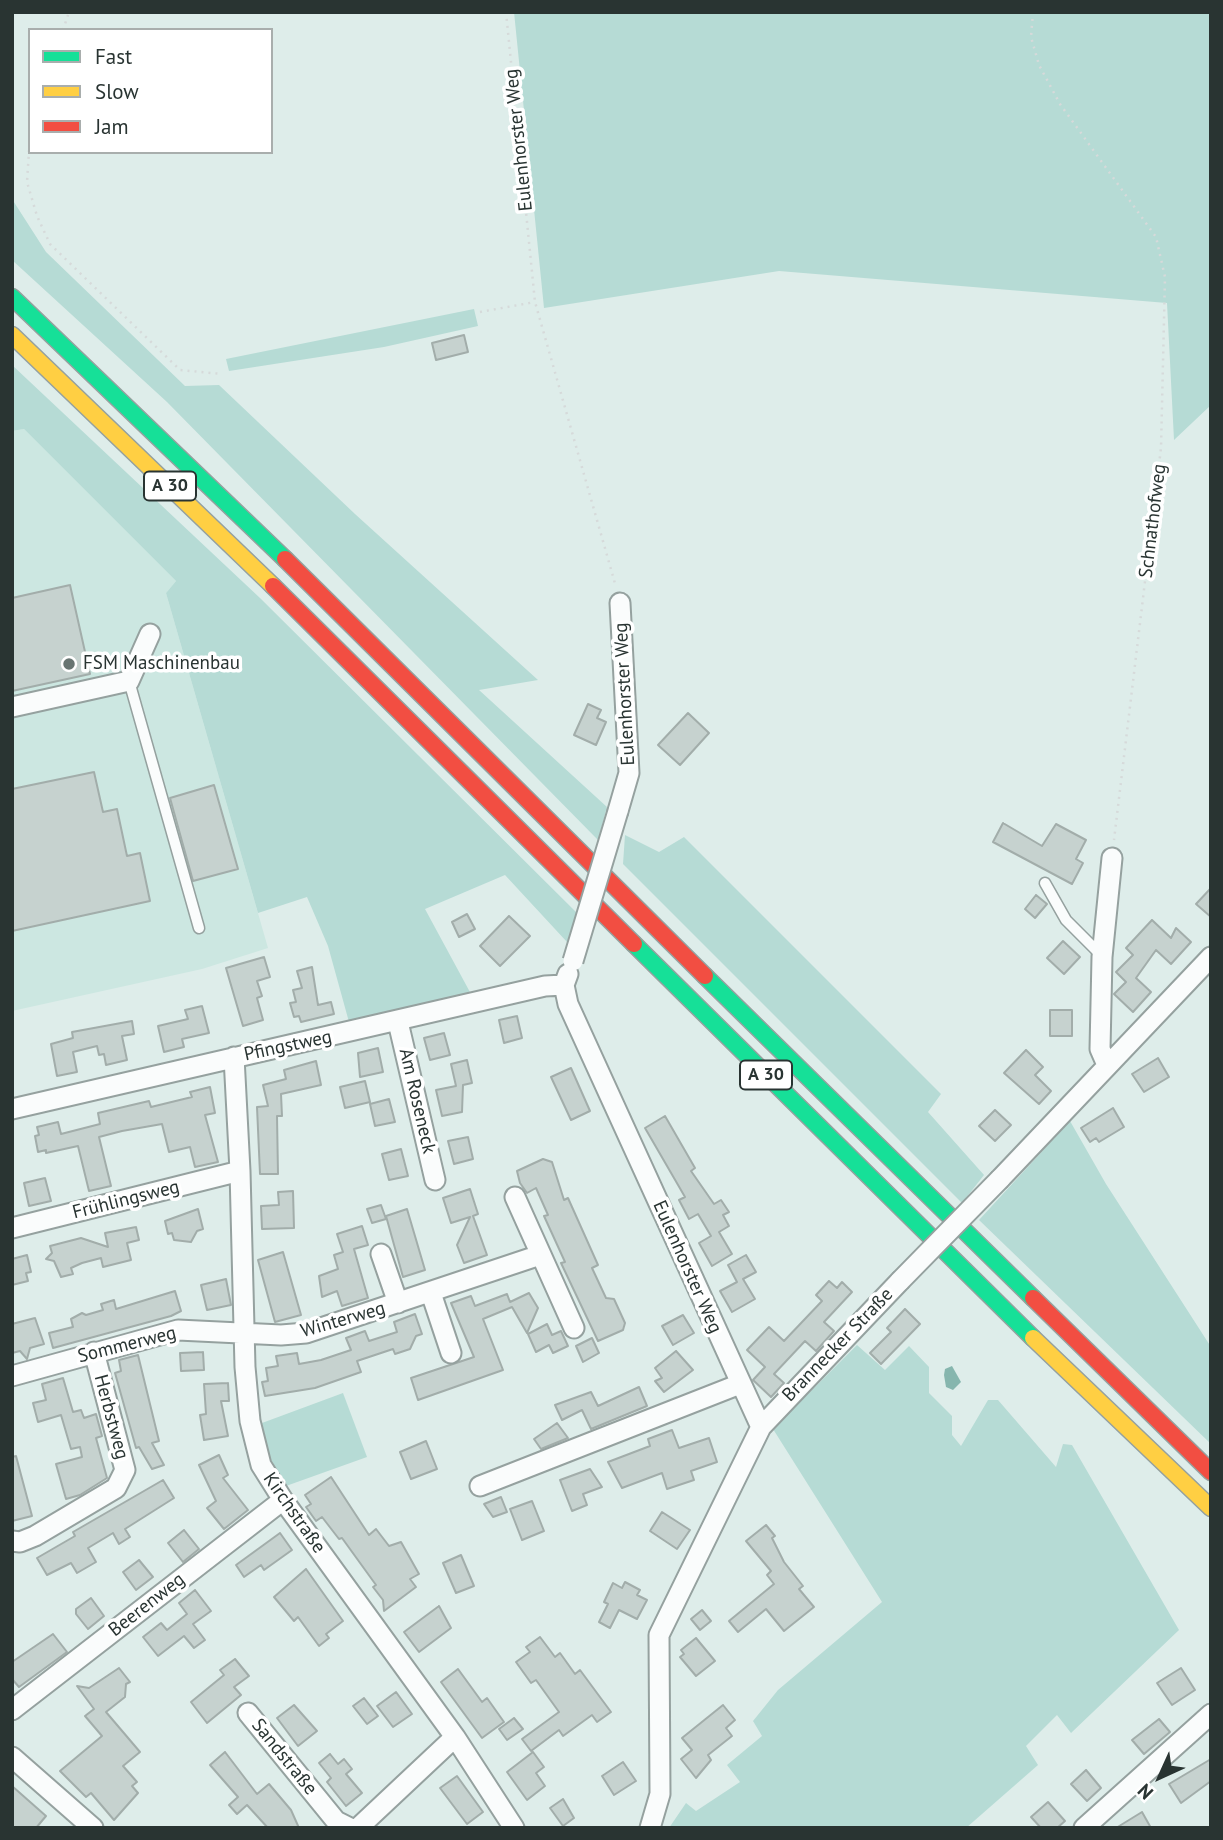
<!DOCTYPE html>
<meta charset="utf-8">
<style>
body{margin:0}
#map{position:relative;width:1223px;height:1840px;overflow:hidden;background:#deedea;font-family:"PT Sans",sans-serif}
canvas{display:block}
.frame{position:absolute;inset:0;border:14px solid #293432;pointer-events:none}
.legend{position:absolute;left:28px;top:28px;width:245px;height:126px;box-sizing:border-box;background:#fff;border:2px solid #a9aead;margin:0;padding:9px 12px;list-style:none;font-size:21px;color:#293432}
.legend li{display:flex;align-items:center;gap:14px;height:35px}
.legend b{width:35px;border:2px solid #a9aead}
.north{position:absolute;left:1125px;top:1742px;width:70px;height:70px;-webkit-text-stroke:5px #fff;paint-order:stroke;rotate:225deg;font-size:19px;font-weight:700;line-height:28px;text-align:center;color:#293432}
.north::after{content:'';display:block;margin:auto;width:24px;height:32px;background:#293432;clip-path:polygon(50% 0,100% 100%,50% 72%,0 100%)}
</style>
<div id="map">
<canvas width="1223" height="1840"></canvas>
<div class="frame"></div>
<ul class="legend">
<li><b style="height:9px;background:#16e098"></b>Fast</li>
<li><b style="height:9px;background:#ffcf43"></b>Slow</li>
<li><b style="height:9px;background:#f24e42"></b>Jam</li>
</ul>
<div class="north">N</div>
</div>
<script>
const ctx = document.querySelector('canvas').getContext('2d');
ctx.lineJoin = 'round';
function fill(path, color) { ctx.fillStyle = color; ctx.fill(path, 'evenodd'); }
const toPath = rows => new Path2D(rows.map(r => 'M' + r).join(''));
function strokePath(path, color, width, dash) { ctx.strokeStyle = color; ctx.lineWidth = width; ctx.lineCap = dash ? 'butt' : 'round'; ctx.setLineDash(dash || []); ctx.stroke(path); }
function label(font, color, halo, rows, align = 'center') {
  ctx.font = font + ' "PT Sans",sans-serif'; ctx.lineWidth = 7; ctx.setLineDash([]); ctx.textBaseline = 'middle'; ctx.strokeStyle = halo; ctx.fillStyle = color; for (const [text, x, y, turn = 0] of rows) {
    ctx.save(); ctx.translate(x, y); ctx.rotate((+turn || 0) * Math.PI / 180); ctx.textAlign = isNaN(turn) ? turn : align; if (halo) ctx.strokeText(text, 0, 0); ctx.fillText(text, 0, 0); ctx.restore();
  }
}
const built = toPath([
 [24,429,176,581,166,593,268,948,202,969,12,1011,12,431]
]);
const green = toPath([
 [514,12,1211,12,1211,405,1174,440,1167,303,779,271,544,308],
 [12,199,46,252,185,386,219,385,355,514,538,680,479,690,607,807,598,840,167,402,12,260],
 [474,309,478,326,384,347,229,371,226,359],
 [12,365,260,598,577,913,567,942,505,875,425,909,471,994,349,1022,328,946,307,897,258,913,166,593,176,581,24,429,12,431],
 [625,835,659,852,684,837,941,1094,928,1112,984,1175,962,1203,623,864],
 [1070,1121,1106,1184,1211,1347,1211,1444,979,1220],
 [857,1345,885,1370,909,1346,929,1367,929,1393,952,1416,952,1435,961,1446,988,1400,998,1400,1056,1467,1063,1444,1072,1445,1179,1630,1071,1733,1057,1715,1026,1746,1038,1765,966,1828,669,1828,686,1803,696,1811,740,1782,727,1765,762,1736,753,1721,778,1690,882,1602,773,1429],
 [343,1393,367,1457,286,1486,270,1458,262,1423]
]);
const water = toPath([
 [952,1366,961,1382,953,1390,946,1387,944,1375,945,1369]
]);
const building = toPath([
 [464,335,468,352,436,360,432,343,464,335],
 [70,585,90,674,12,691,12,598,70,585],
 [588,704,601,710,597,718,606,722,596,745,574,735,588,704],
 [688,713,709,733,680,765,658,745,688,713],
 [94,772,103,812,117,809,127,856,140,853,150,901,12,931,12,789,94,772],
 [214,785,238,869,193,881,170,798,214,785],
 [1003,823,1042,846,1056,824,1086,840,1076,859,1083,863,1072,884,993,842,1003,823],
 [1211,888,1211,917,1196,904,1211,888],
 [1036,895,1047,904,1035,918,1025,909,1036,895],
 [467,914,475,929,459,937,452,922,467,914],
 [509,916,530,936,500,966,480,946,509,916],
 [1152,920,1171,938,1176,928,1191,942,1171,964,1156,950,1136,978,1151,992,1133,1012,1114,994,1126,982,1116,972,1133,955,1126,948,1152,920],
 [1063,941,1080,957,1064,974,1047,958,1063,941],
 [264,957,270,977,257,981,262,996,257,998,263,1020,243,1026,226,968,264,957],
 [312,967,318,1005,331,1002,334,1014,301,1022,299,1016,294,1017,290,1003,296,1002,293,990,302,988,297,971,312,967],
 [202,1006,209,1033,182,1039,184,1047,164,1052,158,1026,188,1019,185,1010,202,1006],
 [1050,1010,1072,1010,1072,1036,1050,1036,1050,1010],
 [517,1016,522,1038,504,1043,499,1020,517,1016],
 [132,1021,134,1034,122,1036,127,1060,106,1065,104,1054,99,1055,97,1046,73,1052,77,1072,57,1076,51,1044,73,1038,72,1032,132,1021],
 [444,1033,450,1055,430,1060,424,1038,444,1033],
 [378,1048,383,1072,360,1077,358,1053,378,1048],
 [1026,1050,1043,1067,1035,1075,1051,1091,1039,1104,1004,1073,1026,1050],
 [1158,1058,1169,1077,1144,1092,1132,1074,1158,1058],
 [467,1060,472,1083,463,1085,462,1112,442,1116,436,1090,456,1086,451,1064,467,1060],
 [316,1061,321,1085,281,1094,282,1116,277,1116,278,1174,260,1174,257,1107,268,1106,263,1085,286,1079,284,1070,316,1061],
 [571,1068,590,1111,571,1120,551,1077,571,1068],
 [365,1081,370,1102,345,1108,340,1087,365,1081],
 [210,1087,215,1113,205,1115,218,1162,195,1167,190,1147,169,1152,162,1124,122,1131,99,1137,111,1186,89,1191,78,1146,46,1153,46,1150,38,1152,35,1136,39,1135,37,1127,58,1122,61,1134,100,1124,98,1113,149,1101,151,1107,192,1097,190,1092,210,1087],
 [389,1099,395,1122,375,1126,370,1104,389,1099],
 [1113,1108,1124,1127,1099,1142,1096,1138,1090,1142,1081,1128,1113,1108],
 [995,1110,1011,1125,995,1141,979,1126,995,1110],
 [665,1116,695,1168,691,1171,714,1204,721,1200,729,1212,723,1215,729,1226,719,1232,732,1254,712,1266,699,1243,711,1236,698,1214,689,1219,679,1200,685,1197,645,1128,665,1116],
 [468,1137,473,1159,454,1164,448,1141,468,1137],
 [401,1149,408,1176,389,1180,382,1154,401,1149],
 [543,1159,552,1162,564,1200,568,1198,598,1265,592,1268,606,1298,614,1299,625,1323,623,1330,598,1341,561,1263,565,1262,544,1216,548,1215,536,1188,527,1193,520,1183,517,1171,543,1159],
 [45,1178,51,1201,29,1206,24,1183,45,1178],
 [470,1189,478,1214,473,1216,487,1255,464,1263,457,1245,470,1217,451,1223,443,1198,470,1189],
 [293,1191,294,1228,262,1229,261,1206,279,1205,278,1192,293,1191],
 [381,1205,386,1219,372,1223,367,1209,381,1205],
 [198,1209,203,1229,197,1231,191,1242,174,1240,172,1233,168,1234,165,1221,198,1209],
 [407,1209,425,1270,403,1277,386,1216,407,1209],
 [362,1226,368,1245,354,1249,368,1298,342,1306,337,1291,322,1297,319,1276,338,1269,334,1255,343,1252,337,1234,362,1226],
 [136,1227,139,1240,127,1243,131,1260,103,1267,101,1258,82,1263,71,1268,73,1274,61,1277,54,1261,46,1259,52,1253,50,1246,81,1238,108,1247,105,1233,136,1227],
 [283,1252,301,1315,275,1322,258,1260,283,1252],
 [27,1255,31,1272,26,1273,28,1281,12,1285,12,1259,27,1255],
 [746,1255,756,1272,743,1279,755,1299,732,1312,720,1291,737,1282,728,1265,746,1255],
 [226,1279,231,1305,207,1310,201,1285,226,1279],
 [829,1281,837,1288,842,1282,852,1292,824,1322,834,1331,816,1351,805,1341,774,1374,784,1383,771,1397,753,1380,765,1367,747,1350,769,1327,784,1341,822,1301,816,1295,829,1281],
 [175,1291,181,1311,171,1316,53,1348,49,1333,73,1327,71,1319,82,1313,86,1315,103,1310,101,1304,114,1300,116,1309,175,1291],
 [529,1293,538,1308,527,1333,512,1307,483,1319,503,1370,418,1400,411,1378,474,1357,451,1303,471,1296,475,1306,507,1294,510,1302,529,1293],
 [905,1309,920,1324,881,1364,870,1353,891,1332,887,1328,905,1309],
 [415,1314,422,1334,416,1336,410,1349,395,1354,393,1349,357,1361,361,1372,315,1388,265,1396,262,1382,268,1381,266,1368,278,1366,276,1356,297,1353,299,1364,321,1360,351,1350,346,1338,365,1331,369,1341,397,1332,394,1322,415,1314],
 [683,1315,694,1333,673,1345,662,1326,683,1315],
 [35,1318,44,1344,30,1348,27,1359,20,1351,12,1353,12,1324,35,1318],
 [547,1324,552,1335,561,1331,568,1346,553,1353,549,1345,536,1352,528,1334,547,1324],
 [592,1338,599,1353,583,1362,576,1346,592,1338],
 [676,1351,693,1370,664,1392,655,1381,662,1378,655,1368,676,1351],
 [203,1352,204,1370,181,1371,180,1353,203,1352],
 [138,1355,159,1441,152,1443,164,1465,152,1469,139,1447,136,1448,115,1373,121,1371,119,1360,138,1355],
 [63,1378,73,1412,81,1410,84,1418,96,1414,102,1436,96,1438,107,1478,80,1495,66,1499,56,1464,82,1457,80,1447,71,1449,61,1415,38,1422,33,1403,46,1400,42,1384,63,1378],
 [228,1383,229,1401,221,1401,228,1436,204,1440,200,1415,206,1414,204,1384,228,1383],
 [639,1387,647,1406,591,1429,582,1410,562,1420,555,1405,591,1392,598,1406,639,1387],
 [557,1423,568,1438,541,1449,534,1439,557,1423],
 [672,1430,679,1448,709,1438,717,1462,691,1471,694,1480,667,1489,662,1473,622,1488,608,1462,650,1446,648,1439,672,1430],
 [426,1441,437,1469,411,1479,400,1452,426,1441],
 [219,1455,228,1475,223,1478,248,1510,224,1529,207,1508,216,1501,199,1465,219,1455],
 [16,1456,32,1516,12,1521,12,1457,16,1456],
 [590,1469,602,1487,583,1494,587,1505,572,1511,560,1480,590,1469],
 [331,1477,369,1535,376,1529,389,1546,401,1542,419,1574,410,1579,416,1587,384,1611,383,1600,373,1587,376,1585,342,1538,339,1539,322,1517,316,1521,306,1507,311,1504,305,1495,331,1477],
 [163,1480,174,1498,125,1529,130,1537,119,1544,113,1533,88,1548,96,1562,77,1573,71,1563,47,1575,37,1558,75,1536,73,1532,163,1480],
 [501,1497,507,1512,493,1517,484,1504,501,1497],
 [532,1501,544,1531,522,1540,510,1509,532,1501],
 [662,1512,690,1530,677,1549,650,1531,662,1512],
 [766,1525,775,1536,772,1538,784,1562,803,1586,799,1589,814,1607,784,1631,766,1609,738,1632,729,1621,774,1584,767,1575,771,1571,746,1541,766,1525],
 [184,1530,199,1549,183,1562,168,1543,184,1530],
 [280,1533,292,1550,264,1570,261,1565,244,1577,236,1565,280,1533],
 [461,1555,474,1586,456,1593,443,1563,461,1555],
 [139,1560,153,1577,136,1590,123,1572,139,1560],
 [306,1569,343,1621,326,1634,329,1638,319,1646,298,1617,294,1621,274,1597,306,1569],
 [625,1582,640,1590,637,1595,647,1600,637,1619,619,1610,610,1628,599,1622,608,1604,604,1602,613,1583,622,1588,625,1582],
 [195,1590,211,1611,193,1624,205,1640,194,1648,184,1636,158,1656,143,1637,161,1623,167,1630,187,1614,179,1603,195,1590],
 [91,1598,104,1616,88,1629,76,1614,76,1609,91,1598],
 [439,1606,451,1628,419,1652,404,1632,439,1606],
 [702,1610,711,1621,700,1630,691,1619,702,1610],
 [53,1634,67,1652,19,1687,12,1679,12,1662,53,1634],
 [540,1637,555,1657,560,1653,575,1674,580,1670,611,1712,597,1722,592,1715,563,1736,559,1730,531,1751,522,1739,559,1712,536,1680,531,1683,516,1662,530,1652,526,1647,540,1637],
 [696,1638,715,1661,696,1676,680,1657,684,1654,681,1650,696,1638],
 [235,1659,249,1676,234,1687,241,1695,207,1723,191,1702,224,1675,220,1670,235,1659],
 [119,1668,130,1682,126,1684,125,1697,106,1712,140,1752,123,1766,137,1782,132,1786,138,1793,114,1820,91,1793,86,1797,60,1771,102,1736,85,1716,94,1709,77,1686,89,1688,119,1668],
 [1181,1668,1195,1690,1172,1705,1157,1683,1181,1668],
 [458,1669,482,1702,487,1698,504,1722,482,1738,441,1682,458,1669],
 [396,1692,412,1714,393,1727,377,1706,396,1692],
 [364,1698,378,1716,367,1724,353,1706,364,1698],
 [294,1705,317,1731,298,1746,277,1718,294,1705],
 [723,1705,735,1720,726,1728,732,1736,708,1755,711,1760,696,1778,681,1759,692,1750,682,1738,723,1705],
 [514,1718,523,1729,507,1740,499,1729,514,1718],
 [1159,1719,1170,1732,1144,1754,1132,1740,1159,1719],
 [225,1752,257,1794,269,1784,291,1810,299,1828,268,1828,247,1805,237,1814,229,1805,238,1797,210,1765,225,1752],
 [533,1752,544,1767,536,1773,545,1786,527,1800,507,1772,533,1752],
 [330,1754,338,1764,344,1759,352,1769,346,1774,362,1793,346,1806,327,1782,331,1778,319,1763,330,1754],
 [1211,1759,1211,1781,1181,1803,1169,1784,1211,1759],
 [623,1762,636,1781,614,1795,602,1776,623,1762],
 [1086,1770,1101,1788,1087,1801,1071,1784,1086,1770],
 [457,1776,483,1812,467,1824,440,1788,457,1776],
 [12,1786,46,1816,36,1828,12,1828,12,1786],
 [563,1799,574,1818,563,1826,550,1808,563,1799],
 [1048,1802,1065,1821,1057,1828,1041,1828,1031,1817,1048,1802],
 [1142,1812,1151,1828,1116,1828,1142,1812]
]);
const path = toPath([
 [506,12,535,302,616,587],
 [1033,12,1031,37,1039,65,1060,104,1156,237,1165,277,1161,448,1114,840],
 [63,30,69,12],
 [30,136,27,182,37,216,50,244,180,370,222,374],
 [480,312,535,302]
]);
const lane = toPath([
 [129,681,199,928],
 [1045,883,1066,920,1102,956]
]);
const street = toPath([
 [12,707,129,681,150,634],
 [618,811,629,773,620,603],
 [568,974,564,985,568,1004,761,1427],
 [398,1022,435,1180],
 [234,1057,240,1171,245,1367,250,1421,261,1465,283,1500,455,1737,514,1828],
 [1107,1065,1100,1049,1102,957,1112,858],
 [12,1109,545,986,564,985],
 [1000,1179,1211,957],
 [515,1197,574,1328],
 [12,1228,240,1171],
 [381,1254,398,1303],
 [431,1293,451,1353],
 [12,1376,178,1330,281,1335,306,1333,540,1255],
 [480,1486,740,1384],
 [12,1541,20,1542,35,1536,116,1488,125,1470,94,1352],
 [12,1710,283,1500],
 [248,1713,336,1821,350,1828],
 [12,1757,93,1828],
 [358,1828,455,1737],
 [650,1828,660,1794,659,1635,761,1427,900,1281],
 [1084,1828,1211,1714]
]);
const fast = toPath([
 [12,297,285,559],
 [634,944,1033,1338],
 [705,976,1033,1298]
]);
const slow = toPath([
 [12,335,273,586],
 [1033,1338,1211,1508]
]);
const jam = toPath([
 [285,559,705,976],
 [273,586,634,944],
 [1033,1298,1211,1472]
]);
const streetBridge = toPath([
 [573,961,618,811],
 [900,1281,1000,1179]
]);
const markers = [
 [69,664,7,"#687572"]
];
const shields = [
 [170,486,52],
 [766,1075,52]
];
const shieldNames = [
 ["A 30",170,486],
 ["A 30",766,1075]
];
const streetNames = [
 ["Eulenhorster Weg",519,140,-96],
 ["Schnathofweg",1153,521,-83],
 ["Eulenhorster Weg",625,694,-93],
 ["Pfingstweg",288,1046,-12],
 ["Am Roseneck",417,1101,77],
 ["Frühlingsweg",126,1200,-14],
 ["Eulenhorster Weg",687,1267,66],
 ["Winterweg",343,1320,-16],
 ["Sommerweg",127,1345,-14],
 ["Brannecker Straße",838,1345,-46],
 ["Herbstweg",111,1417,75],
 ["Kirchstraße",294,1513,55],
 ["Beerenweg",147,1605,-38],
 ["Sandstraße",284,1757,51]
];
const poiNames = [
 ["FSM Maschinenbau",83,664]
];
fill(built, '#cce7e1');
fill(green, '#b6dbd5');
fill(water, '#86b6ae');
fill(building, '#c6d2cf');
strokePath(building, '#a2adaa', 2);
strokePath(lane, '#95a19f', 13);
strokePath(street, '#95a19f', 23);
strokePath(fast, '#95a19f', 19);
strokePath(slow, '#95a19f', 19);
strokePath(jam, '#95a19f', 19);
strokePath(path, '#d6dada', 2.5, [2, 5]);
strokePath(lane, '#fafcfc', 10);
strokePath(street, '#fafcfc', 19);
strokePath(fast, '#16e098', 16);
strokePath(slow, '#ffcf43', 16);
strokePath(jam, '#f24e42', 16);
strokePath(streetBridge, '#95a19f', 23, []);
strokePath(streetBridge, '#fafcfc', 19);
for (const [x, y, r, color] of markers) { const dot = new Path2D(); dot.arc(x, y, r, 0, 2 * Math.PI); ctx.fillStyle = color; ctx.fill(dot); strokePath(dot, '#fff', 2.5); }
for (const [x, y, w] of shields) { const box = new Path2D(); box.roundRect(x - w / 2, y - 14.5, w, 29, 5); ctx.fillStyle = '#fff'; ctx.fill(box); strokePath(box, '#293432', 2); }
label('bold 18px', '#293432', null, shieldNames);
label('19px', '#293432', '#fff', streetNames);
label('19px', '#293432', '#fff', poiNames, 'left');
</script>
